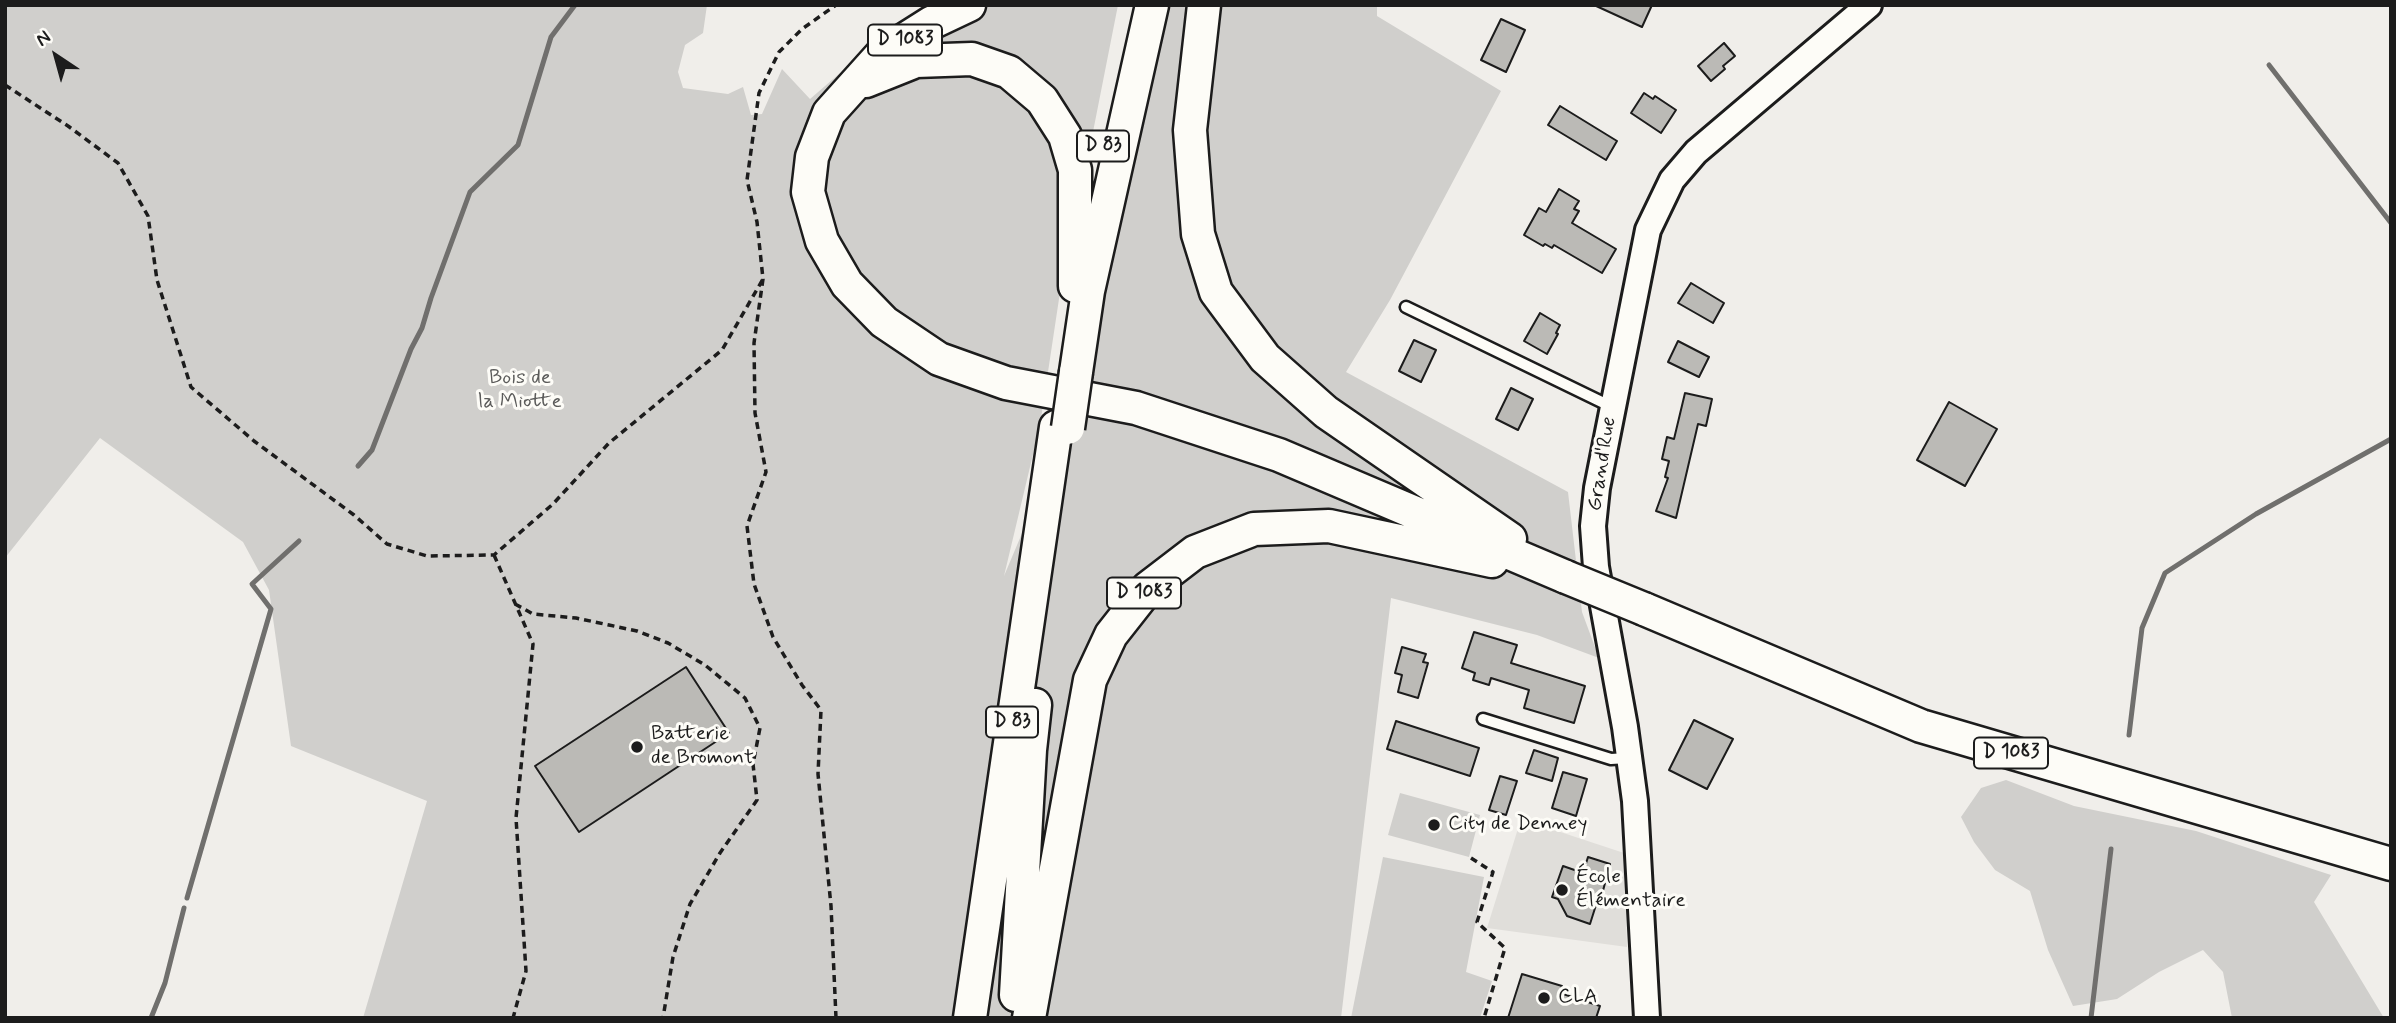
<!DOCTYPE html>
<meta charset="utf-8">
<style>
body{margin:0}
#map{position:relative;width:2396px;height:1023px;overflow:hidden;background:#f0eeea;font-family:Mynerve,sans-serif}
canvas{display:block}
.frame{position:absolute;inset:0;border:7px solid #1c1c1c;pointer-events:none}
.north{position:absolute;left:21px;top:21px;width:70px;height:70px;-webkit-text-stroke:5px #fdfcf7;paint-order:stroke;rotate:324deg;font-size:19px;font-weight:700;line-height:28px;text-align:center;color:#1c1c1c}
.north::after{content:'';display:block;margin:auto;width:24px;height:32px;background:#1c1c1c;clip-path:polygon(50% 0,100% 100%,50% 72%,0 100%)}
</style>
<div id="map">
<canvas width="2396" height="1023"></canvas>
<div class="frame"></div>
<div class="north">N</div>
</div>
<script>
const ctx = document.querySelector('canvas').getContext('2d');
ctx.lineJoin = 'round';
function fill(path, color) { ctx.fillStyle = color; ctx.fill(path, 'evenodd'); }
const toPath = rows => new Path2D(rows.map(r => 'M' + r).join(''));
function strokePath(path, color, width, dash) { ctx.strokeStyle = color; ctx.lineWidth = width; ctx.lineCap = dash ? 'butt' : 'round'; ctx.setLineDash(dash || []); ctx.stroke(path); }
function label(font, color, halo, rows, align = 'center') {
  ctx.font = font + ' Mynerve,sans-serif'; ctx.lineWidth = 6; ctx.setLineDash([]); ctx.textBaseline = 'middle'; ctx.strokeStyle = halo; ctx.fillStyle = color; for (const [text, x, y, turn = 0] of rows) {
    ctx.save(); ctx.translate(x, y); ctx.rotate((+turn || 0) * Math.PI / 180); ctx.textAlign = isNaN(turn) ? turn : align; if (halo) ctx.strokeText(text, 0, 0); ctx.fillText(text, 0, 0); ctx.restore();
  }
}
const built = toPath([
 [1521,819,1624,853,1627,947,1487,928]
]);
const green = toPath([
 [5,5,707,5,703,33,685,45,678,72,683,88,728,94,743,87,751,115,762,114,782,69,810,99,869,48,948,5,1118,5,1090,147,1066,232,1062,279,1040,425,1004,576,1085,384,1155,5,1377,5,1377,16,1501,91,1390,300,1346,372,1568,492,1582,612,1599,658,1537,635,1391,598,1341,1018,363,1018,427,801,291,746,269,590,243,542,100,438,5,558],
 [2006,780,2074,806,2196,831,2331,875,2314,902,2384,1018,2232,1018,2223,972,2203,950,2159,972,2117,999,2073,1006,2048,950,2030,891,1995,870,1974,842,1961,817,1981,788],
 [1400,793,1480,815,1469,857,1388,835],
 [1383,857,1484,877,1466,972,1492,981,1480,1018,1351,1018]
]);
const stream = toPath([
 [2269,65,2391,223],
 [358,466,372,450,411,349,422,328,431,298,470,192,518,145,551,37,575,5],
 [2129,735,2142,628,2165,573,2256,514,2391,439],
 [187,898,271,609,252,584,299,541],
 [151,1018,165,983,184,908],
 [2091,1018,2111,849]
]);
const building = toPath([
 [1594,5,1652,5,1642,27,1594,5],
 [1501,19,1525,30,1506,72,1481,60,1501,19],
 [1724,43,1735,56,1723,66,1725,69,1711,81,1698,66,1724,43],
 [1644,93,1653,99,1655,96,1676,110,1661,133,1631,113,1644,93],
 [1560,106,1617,141,1606,160,1548,125,1560,106],
 [1559,189,1579,201,1574,209,1579,211,1572,223,1616,249,1602,273,1554,245,1552,248,1545,244,1543,246,1524,235,1539,208,1546,212,1559,189],
 [1691,283,1724,303,1713,323,1678,303,1691,283],
 [1540,313,1560,325,1556,333,1558,334,1547,354,1524,341,1540,313],
 [1414,340,1436,350,1421,382,1399,371,1414,340],
 [1678,341,1709,357,1699,377,1668,362,1678,341],
 [1511,388,1533,399,1518,430,1496,419,1511,388],
 [1685,393,1712,399,1706,426,1698,424,1676,518,1656,511,1668,478,1665,477,1669,461,1662,459,1667,437,1674,439,1685,393],
 [1949,402,1997,429,1965,486,1917,460,1949,402],
 [1474,632,1517,645,1511,663,1585,686,1574,723,1524,708,1529,690,1491,678,1489,685,1473,680,1475,673,1462,668,1474,632],
 [1402,647,1426,654,1423,662,1428,663,1418,698,1398,692,1402,675,1395,673,1402,647],
 [686,667,729,733,579,832,535,766,686,667],
 [1694,720,1733,739,1707,789,1669,770,1694,720],
 [1396,721,1479,748,1470,776,1387,749,1396,721],
 [1534,750,1558,758,1552,781,1526,773,1534,750],
 [1563,772,1587,779,1576,816,1552,808,1563,772],
 [1500,776,1517,781,1506,815,1489,810,1500,776],
 [1588,857,1610,864,1599,906,1596,905,1590,924,1567,916,1558,899,1552,897,1563,866,1583,873,1588,857],
 [1522,974,1562,986,1560,993,1600,1006,1596,1018,1508,1018,1522,974]
]);
const path = toPath([
 [5,85,68,126,118,163,148,216,157,280,191,387,254,441,354,515,387,544,427,556,494,555,553,504,609,443,722,350,763,279],
 [494,555,533,644,516,818,526,971,513,1018],
 [515,604,533,614,576,618,609,625,637,631,668,643,705,665,745,698,760,728,753,764,757,800,720,853,690,904,673,957,663,1018],
 [1471,858,1493,872,1477,922,1505,948,1484,1018],
 [836,1018,831,906,818,774,821,710,802,685,773,637,754,584,747,526,766,472,755,413,754,343,763,279,757,222,747,180,759,93,779,52,802,29,836,5]
]);
const service = toPath([
 [1406,307,1612,407],
 [1483,719,1611,759,1627,758]
]);
const tertiary = toPath([
 [1647,1018,1635,801,1625,727,1596,567,1593,526,1597,488,1648,230,1672,180,1696,152,1869,5]
]);
const primary = toPath([
 [969,5,931,23,882,54,829,113,812,157,808,192,822,241,847,284,884,322,939,359,1006,383,1136,408,1279,455,1566,577],
 [1204,5,1190,130,1198,234,1216,292,1265,358,1326,412,1510,539],
 [866,81,916,61,972,59,1009,72,1042,100,1065,136,1075,170,1075,286],
 [1076,372,1088,291,1152,5],
 [1644,609,1921,726,2391,864],
 [1016,995,1030,750,1035,705],
 [970,1018,1056,427],
 [1029,1018,1090,680,1111,635,1148,588,1195,552,1254,529,1329,526,1492,561]
]);
const primaryBridge = toPath([
 [1068,428,1076,372],
 [1566,577,1644,609]
]);
const markers = [
 [637,747,7,"#1c1c1c"],
 [1434,825,7,"#1c1c1c"],
 [1562,890,7,"#1c1c1c"],
 [1544,998,7,"#1c1c1c"]
];
const shields = [
 [905,40,74],
 [1103,146,52],
 [1144,593,74],
 [1012,722,52],
 [2011,753,74]
];
const shieldNames = [
 ["D 1083",905,40],
 ["D 83",1103,146],
 ["D 1083",1144,593],
 ["D 83",1012,722],
 ["D 1083",2011,753]
];
const parkNames = [
 ["Bois de",520,379],
 ["la Miotte",520,403]
];
const streetNames = [
 ["Grand'Rue",1603,464,-81]
];
const poiNames = [
 ["Batterie",651,735],
 ["de Bromont",651,759],
 ["City de Denney",1448,825],
 ["École",1576,878],
 ["Élémentaire",1576,902],
 ["CLA",1558,998]
];
fill(built, '#e0deda');
fill(green, '#d0cfcc');
strokePath(stream, '#706f6d', 5);
fill(building, '#bbbab6');
strokePath(building, '#1c1c1c', 2);
strokePath(service, '#1c1c1c', 15);
strokePath(tertiary, '#1c1c1c', 30);
strokePath(primary, '#1c1c1c', 37);
strokePath(path, '#1c1c1c', 3.5, [7, 5]);
strokePath(service, '#fdfcf7', 10);
strokePath(tertiary, '#fdfcf7', 24);
strokePath(primary, '#fdfcf7', 32);
strokePath(primaryBridge, '#1c1c1c', 37, []);
strokePath(primaryBridge, '#fdfcf7', 32);
for (const [x, y, r, color] of markers) { const dot = new Path2D(); dot.arc(x, y, r, 0, 2 * Math.PI); ctx.fillStyle = color; ctx.fill(dot); strokePath(dot, '#fdfcf7', 2.5); }
for (const [x, y, w] of shields) { const box = new Path2D(); box.roundRect(x - w / 2, y - 15.5, w, 31, 5); ctx.fillStyle = '#fdfcf7'; ctx.fill(box); strokePath(box, '#1c1c1c', 2); }
label('bold 19px', '#1c1c1c', null, shieldNames);
label('21px', '#5b5b5a', '#fdfcf7', parkNames);
label('21px', '#1c1c1c', '#fdfcf7', streetNames);
label('21px', '#1c1c1c', '#fdfcf7', poiNames, 'left');
</script>
